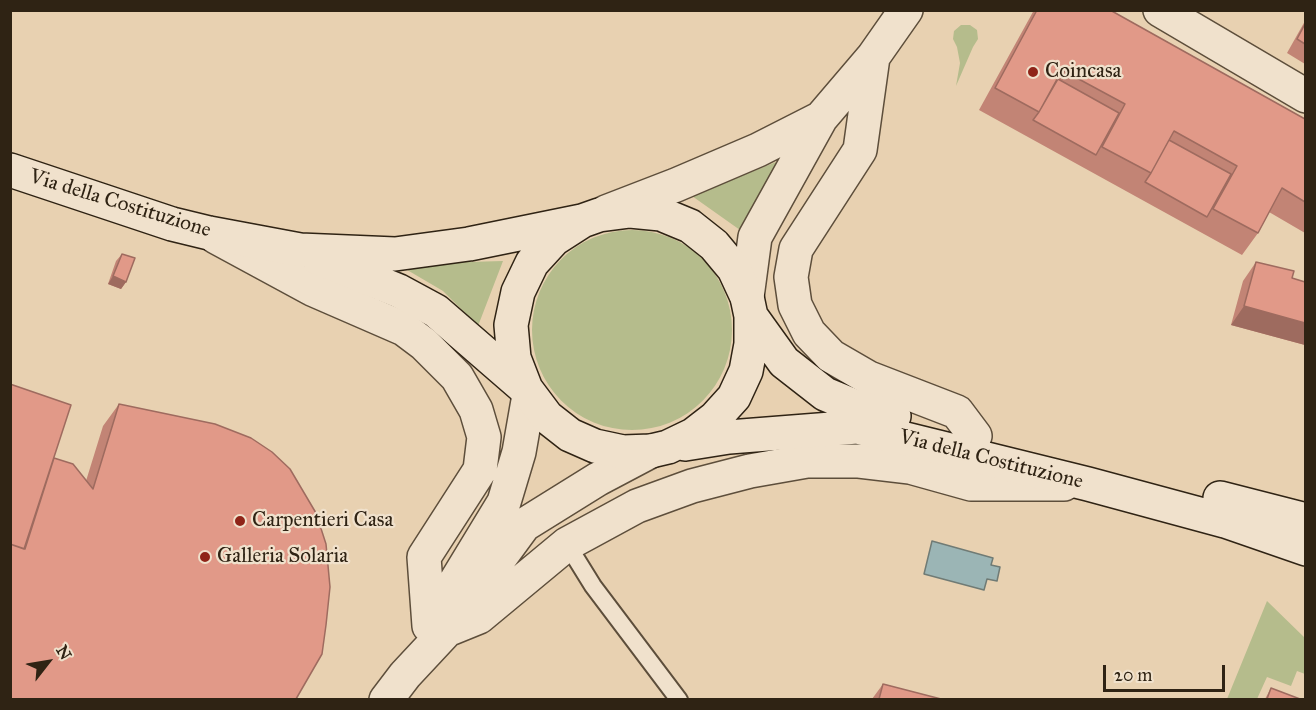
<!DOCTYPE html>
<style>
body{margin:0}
#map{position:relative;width:1316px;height:710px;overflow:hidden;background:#e8d1b1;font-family:"IM FELL Great Primer",serif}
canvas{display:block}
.frame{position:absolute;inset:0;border:12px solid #2f2314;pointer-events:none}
.north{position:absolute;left:18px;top:632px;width:60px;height:60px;-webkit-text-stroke:4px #f0e1cc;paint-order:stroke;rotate:59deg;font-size:16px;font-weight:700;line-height:24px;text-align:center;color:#2f2314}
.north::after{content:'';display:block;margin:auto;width:21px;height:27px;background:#2f2314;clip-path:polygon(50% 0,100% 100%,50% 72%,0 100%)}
.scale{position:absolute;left:1103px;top:665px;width:122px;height:27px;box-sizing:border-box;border:3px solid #2f2314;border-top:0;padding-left:8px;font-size:18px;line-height:21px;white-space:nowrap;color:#2f2314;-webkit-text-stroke:4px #f0e1cc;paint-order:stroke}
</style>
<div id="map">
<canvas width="1316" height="710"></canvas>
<div class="frame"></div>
<div class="north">N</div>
<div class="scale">20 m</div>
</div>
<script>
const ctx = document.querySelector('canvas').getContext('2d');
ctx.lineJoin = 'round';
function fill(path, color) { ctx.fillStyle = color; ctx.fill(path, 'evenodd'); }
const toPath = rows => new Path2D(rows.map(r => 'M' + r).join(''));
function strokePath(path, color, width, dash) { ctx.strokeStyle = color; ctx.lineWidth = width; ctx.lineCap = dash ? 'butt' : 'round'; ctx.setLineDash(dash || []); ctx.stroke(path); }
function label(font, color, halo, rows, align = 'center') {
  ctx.font = font + ' "IM FELL Great Primer",serif'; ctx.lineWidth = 4.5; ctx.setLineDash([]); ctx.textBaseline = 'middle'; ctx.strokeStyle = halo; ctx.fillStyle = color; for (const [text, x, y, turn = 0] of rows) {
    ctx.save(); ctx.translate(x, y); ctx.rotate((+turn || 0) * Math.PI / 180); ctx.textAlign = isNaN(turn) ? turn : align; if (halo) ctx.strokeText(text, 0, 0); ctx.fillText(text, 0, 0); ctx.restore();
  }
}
const green = toPath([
 [961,25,970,25,977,30,978,39,973,47,956,86,960,63,957,47,953,39,954,31],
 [781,160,740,230,692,196],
 '532 330a100 100 0 1 1 200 0a100 100 0 1 1-200 0Z',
 [503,261,478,326,443,291,397,264],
 [1267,601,1305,638,1305,674,1297,671,1291,686,1267,677,1257,699,1227,699]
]);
const water = toPath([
 [932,541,993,558,991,565,1000,567,997,581,987,579,984,590,924,574,932,541]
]);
const service = toPath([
 [567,544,593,586,679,700]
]);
const minor = toPath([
 [1160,10,1306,96]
]);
const tertiary = toPath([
 [873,57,860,150,796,249,791,277,795,305,809,333,831,356,869,378,957,412,975,436],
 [606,212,676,185,758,150,821,118],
 [216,237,312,289,404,329,424,344,457,377,476,410,484,437,480,470,424,557,429,626],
 [747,297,755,237,821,118,873,57,906,10],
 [445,599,504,502,519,452,529,395],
 [447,630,479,617,567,544,637,506,692,486,750,471,807,461,859,461,910,467,971,484,1064,484],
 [386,700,405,675,447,630,524,525,598,479,651,451]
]);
const secondary = toPath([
 [10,170,172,224,209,233,300,250,395,254,469,244,582,221,599,215,630,211,661,214,690,226,714,245,734,269,747,297,751,316,751,344,746,371,734,397,715,418,693,435,668,447,651,451,623,452,595,446,570,435,547,417,526,389,514,358,511,325,518,292,532,263,554,239,582,221],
 [318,258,399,291,436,311,526,389],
 [751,316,784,362,825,394,854,406,894,416],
 [685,444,729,437,857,427,1088,484,1225,521,1306,549],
 [1220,498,1306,520]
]);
const wall = toPath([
 [1034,10,1110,10,1305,119,1305,233,1269,212,1258,233,1242,255,979,110],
 [1305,21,1305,64,1287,53],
 [122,254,126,282,121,289,108,284,116,261],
 [1256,262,1292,278,1305,282,1305,345,1231,325,1243,281],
 [10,384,53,458,86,481,103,426,119,404,296,699,10,699],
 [883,684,941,699,872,699],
 [1271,688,1300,699,1265,699]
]);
const shadedWall = toPath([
 [113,276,126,282,121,289,108,284],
 [1244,306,1305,323,1305,345,1231,325]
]);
const building = toPath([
 [1037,10,1110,10,1305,119,1305,202,1282,188,1258,233,1213,209,1237,166,1174,131,1151,173,1102,147,1125,104,1062,70,1039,112,995,88,1037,10],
 [1305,24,1305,44,1297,39,1305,24],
 [1058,79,1119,113,1096,155,1033,120,1039,112,1058,79],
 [1169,140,1231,174,1207,217,1145,182,1151,173,1169,140],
 [122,254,135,258,126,282,113,276,122,254],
 [1256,262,1294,271,1292,278,1305,282,1305,323,1244,306,1256,262],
 [10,384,71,405,24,549,10,544,10,384],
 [119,404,215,424,251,438,272,452,290,469,316,513,326,544,330,587,326,625,322,654,296,699,10,699,10,544,25,549,54,458,73,464,93,489,119,404],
 [883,684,941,699,879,699,883,684],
 [1271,688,1300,699,1267,699,1271,688]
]);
const markers = [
 [1033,72,6,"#8f2418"],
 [240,521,6,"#8f2418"],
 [205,557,6,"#8f2418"]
];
const poiNames = [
 ["Coincasa",1045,72],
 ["Carpentieri Casa",252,521],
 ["Galleria Solaria",217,557]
];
const streetNames = [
 ["Via della Costituzione",120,204,17],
 ["Via della Costituzione",991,460,14]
];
fill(green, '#b5bc8c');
fill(water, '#9bb5b5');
strokePath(water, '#707b75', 1.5);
strokePath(service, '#5d4e3b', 20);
strokePath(minor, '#5d4e3b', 36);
strokePath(tertiary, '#5d4e3b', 36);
strokePath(secondary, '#2f2314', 36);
strokePath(service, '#f0e1cc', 16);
strokePath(minor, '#f0e1cc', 33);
strokePath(tertiary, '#f0e1cc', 33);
strokePath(secondary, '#f0e1cc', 33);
fill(wall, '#c28475');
fill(shadedWall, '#9e6b5f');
fill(building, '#e19988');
strokePath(building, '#9e6b5f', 1.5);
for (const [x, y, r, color] of markers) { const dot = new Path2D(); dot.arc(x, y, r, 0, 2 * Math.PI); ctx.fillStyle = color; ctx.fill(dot); strokePath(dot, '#f0e1cc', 2); }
label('21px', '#2f2314', '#f0e1cc', poiNames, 'left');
label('21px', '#2f2314', '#f0e1cc', streetNames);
</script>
